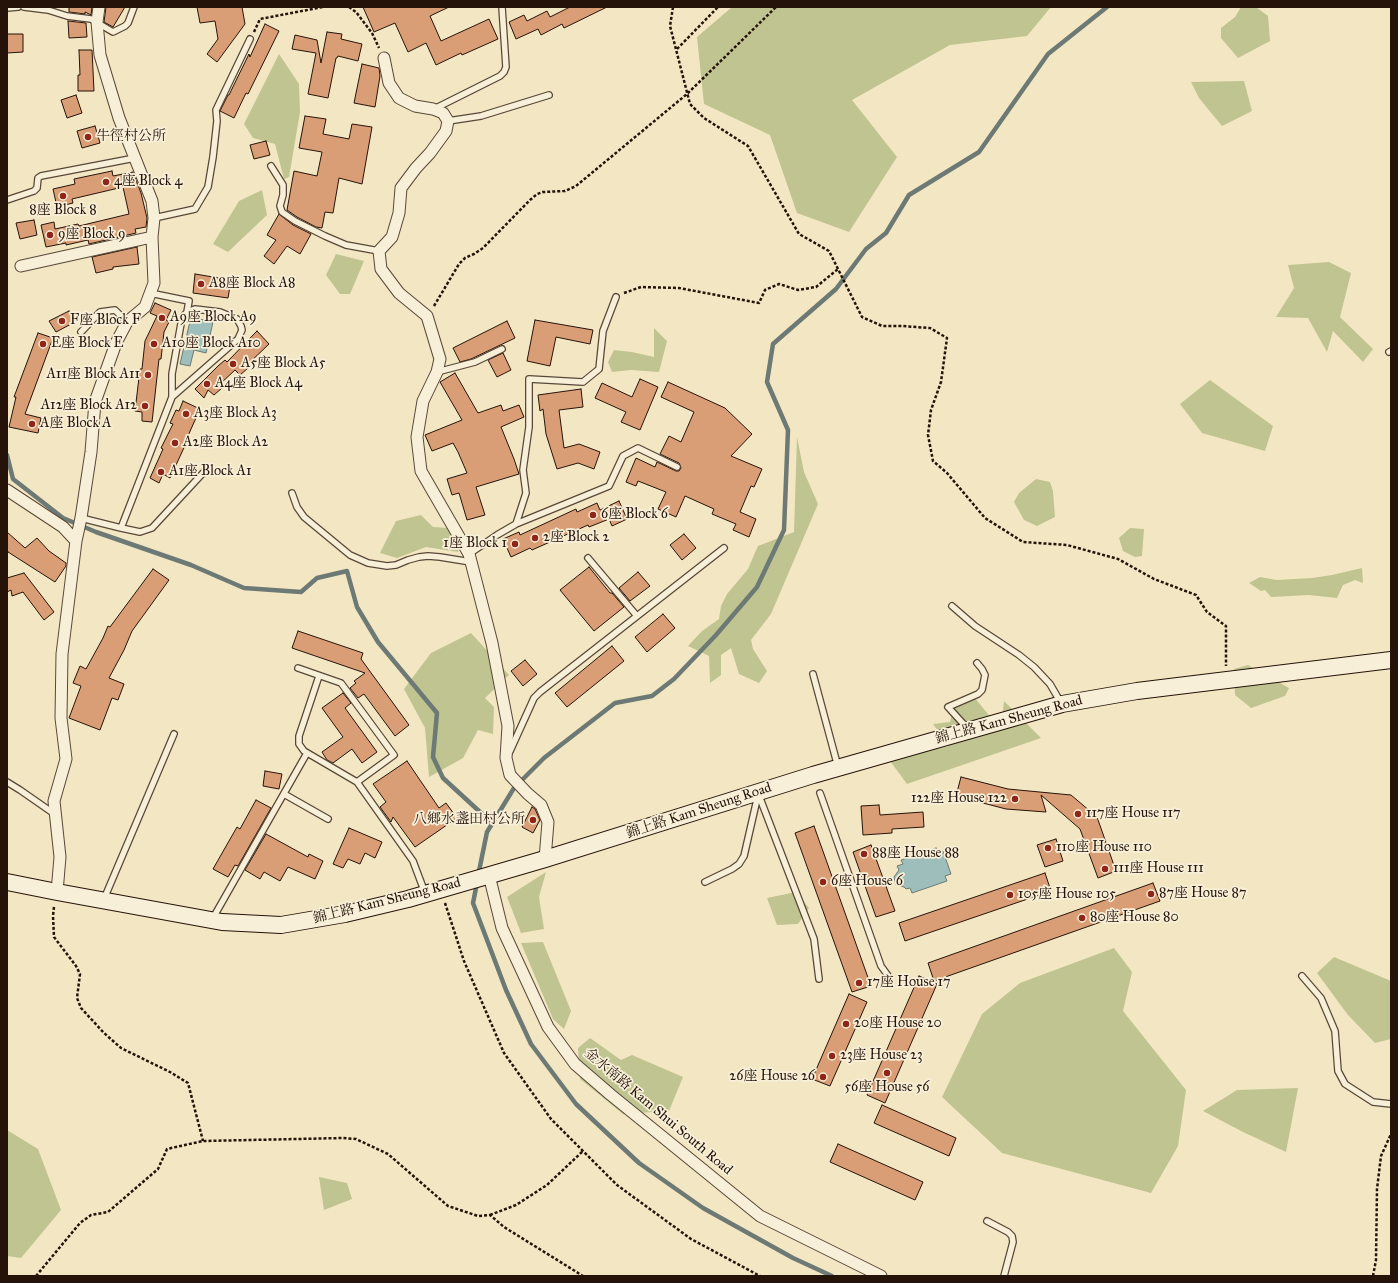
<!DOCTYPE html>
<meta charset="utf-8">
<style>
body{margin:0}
#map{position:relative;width:1398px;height:1283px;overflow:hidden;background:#f3e7c3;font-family:"IM FELL Great Primer",serif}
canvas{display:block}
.frame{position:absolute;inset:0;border:8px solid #251209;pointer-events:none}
</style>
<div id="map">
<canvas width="1398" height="1283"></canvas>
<div class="frame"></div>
</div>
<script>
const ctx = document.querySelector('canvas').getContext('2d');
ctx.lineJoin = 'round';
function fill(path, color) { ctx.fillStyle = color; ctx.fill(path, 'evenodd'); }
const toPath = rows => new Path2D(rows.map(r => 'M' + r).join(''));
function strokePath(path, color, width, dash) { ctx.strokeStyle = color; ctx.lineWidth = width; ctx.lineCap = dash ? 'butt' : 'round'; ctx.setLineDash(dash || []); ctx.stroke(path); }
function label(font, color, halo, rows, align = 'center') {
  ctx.font = font + ' "IM FELL Great Primer","Noto Serif TC",serif'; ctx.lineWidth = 3.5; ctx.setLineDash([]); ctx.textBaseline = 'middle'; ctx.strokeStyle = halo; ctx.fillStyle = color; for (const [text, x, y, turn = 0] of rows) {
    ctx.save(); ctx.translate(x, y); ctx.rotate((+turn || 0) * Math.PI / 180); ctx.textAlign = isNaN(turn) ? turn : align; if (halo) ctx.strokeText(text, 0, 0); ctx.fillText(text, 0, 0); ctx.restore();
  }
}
const green = toPath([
 [732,7,1051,7,1027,36,950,45,852,100,897,157,849,232,797,213,770,135,704,104,697,37],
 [1241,7,1256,7,1268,16,1270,41,1238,58,1221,38,1221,28,1235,17],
 [279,54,299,84,300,112,289,177,284,179,275,144,253,138,244,124],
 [1244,81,1252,111,1222,126,1199,98,1191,82],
 [262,190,267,215,228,252,213,244,239,201],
 [336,254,364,261,350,294,340,294,326,275],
 [1329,262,1351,273,1340,317,1373,349,1363,362,1333,331,1327,352,1308,318,1276,317,1294,288,1288,265],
 [654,328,667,341,659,372,631,370,612,372,608,362,614,350,632,352,654,357],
 [1210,380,1273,426,1265,451,1202,433,1180,404],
 [797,437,804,472,818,504,771,614,751,640,753,649,767,671,759,683,739,674,731,648,721,655,721,675,710,683,709,656,688,646,702,631,719,619,721,606,727,594,748,569,758,546,794,532],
 [1036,479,1050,482,1053,491,1055,517,1037,526,1024,520,1014,502,1019,493],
 [421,515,433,527,461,529,458,552,426,547,397,558,380,553,396,521],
 [1130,528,1144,529,1142,556,1135,557,1123,551,1119,538],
 [1362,568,1363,583,1355,580,1343,585,1337,598,1309,595,1271,597,1265,590,1261,591,1249,583,1260,577,1276,580,1312,578,1332,575],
 [471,633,509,675,485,698,494,707,493,734,478,730,463,758,429,777,425,728,404,689,431,653],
 [1248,665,1289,688,1285,696,1251,708,1235,695,1234,669],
 [974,697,1001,730,1004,701,1041,738,907,784,890,761,949,746,933,724,950,722,954,706],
 [546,872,539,897,544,929,521,933,507,897],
 [796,892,809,908,798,924,777,925,767,898],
 [543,942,571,1011,564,1029,553,1019,521,943],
 [1114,948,1132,972,1123,1011,1186,1090,1178,1146,1151,1193,1002,1153,942,1097,982,1014,1020,983],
 [1334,957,1391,981,1391,1039,1375,1043,1348,1015,1317,973],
 [590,1038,621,1060,632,1055,683,1077,669,1111,623,1114,580,1079,578,1048],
 [1298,1088,1286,1152,1243,1132,1203,1111,1237,1090],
 [7,1130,38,1149,61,1210,21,1258,7,1256],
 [319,1177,347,1183,352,1199,324,1210]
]);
const water = toPath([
 [191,317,213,322,206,353,194,350,190,366,180,364,191,317],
 [936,848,937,852,943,851,951,874,945,876,947,881,912,893,910,888,906,889,904,887,896,885,894,877,899,870,897,866,903,864,901,860,936,848]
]);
const stream = toPath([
 [7,455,13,479,63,518,96,532,191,565,244,588,301,592,317,578,347,571,357,607,378,642,437,713,433,757,443,778,492,823],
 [478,876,487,832,514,788,544,758,615,703,652,696,674,679,716,635,757,587,784,530,788,430,767,382,773,344,836,289,866,249,886,233,909,195,979,152,1048,54,1107,7],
 [477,883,473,903,506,990,531,1044,576,1104,639,1163,703,1208,793,1258,832,1276]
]);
const building = toPath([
 [69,7,92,7,91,15,85,12,85,14,69,12,69,7],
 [106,7,125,7,113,27,104,22,106,7],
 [197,7,242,7,245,24,217,62,207,54,218,39,215,21,200,23,197,7],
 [363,7,449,7,430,16,441,41,489,19,498,39,462,55,461,53,436,65,426,43,408,52,395,23,374,32,363,7],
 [570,7,607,7,564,28,562,24,541,35,538,29,516,39,509,22,524,15,527,21,547,11,550,17,570,7],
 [68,21,86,23,87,37,69,38,68,21],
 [265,24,279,31,248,94,246,93,234,118,220,111,228,95,229,95,249,54,250,57,265,24],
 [327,32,342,34,341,39,362,44,358,61,338,56,337,58,336,58,328,98,308,94,316,53,292,49,295,35,317,40,321,63,327,32],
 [7,34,23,34,23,52,7,53,7,34],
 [79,50,92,50,94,91,78,91,78,75,80,75,79,50],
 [362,64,379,68,380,76,375,107,354,103,362,64],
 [76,95,82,113,67,118,61,100,76,95],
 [305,116,326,119,323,134,349,139,352,124,372,127,362,184,339,178,333,213,325,212,322,228,316,227,297,217,287,210,294,171,317,176,322,152,299,148,305,116],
 [95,126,100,143,82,148,77,131,95,126],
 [266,141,270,155,254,159,250,145,266,141],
 [112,171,113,176,133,172,141,193,147,218,146,227,135,229,136,233,89,244,88,240,66,245,66,243,46,247,41,225,54,222,55,229,78,224,79,226,129,214,123,187,72,199,73,203,57,207,53,189,75,184,74,179,112,171],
 [279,214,293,225,311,234,300,254,287,246,274,264,264,256,276,240,267,235,279,214],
 [34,220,37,235,20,239,16,223,34,220],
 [137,247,139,264,113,267,113,269,96,273,92,257,137,247],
 [195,274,231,280,228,298,193,293,195,274],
 [155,303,171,310,166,320,169,322,164,332,161,359,159,359,152,422,142,421,142,412,135,411,140,369,142,369,145,341,157,316,150,313,155,303],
 [69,311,75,322,56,332,49,321,69,311],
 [535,320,593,330,590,344,556,337,550,366,527,361,535,320],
 [507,321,515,338,471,359,460,362,453,348,507,321],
 [257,331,269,344,246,366,248,368,240,375,235,370,219,385,222,388,214,395,208,390,204,398,195,389,218,366,225,360,227,362,257,331],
 [38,333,53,338,25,414,41,418,38,433,9,427,16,397,14,397,38,333],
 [503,353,511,370,497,377,488,360,503,353],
 [455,373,478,413,501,405,503,411,519,405,524,417,501,427,514,459,519,474,476,487,485,515,467,520,459,493,452,495,447,479,467,473,458,452,453,443,432,451,425,435,462,420,440,382,455,373],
 [640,379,658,387,640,430,621,422,626,412,595,398,602,383,632,397,640,379],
 [668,382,725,408,752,434,731,456,762,469,754,487,751,486,740,512,756,519,749,537,733,530,736,524,712,514,714,509,685,496,676,517,658,509,666,492,638,481,636,486,626,482,636,458,655,467,657,462,676,471,679,471,681,468,679,463,660,454,669,436,681,442,694,412,661,397,668,382],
 [581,389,583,407,559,410,564,448,579,444,600,452,594,469,578,463,557,469,546,434,543,409,540,411,538,395,581,389],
 [183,401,200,409,187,438,188,439,170,478,163,474,159,483,150,478,163,449,161,448,173,424,170,423,176,410,179,411,183,401],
 [619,501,627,519,612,526,609,519,589,527,588,525,532,550,530,548,511,557,503,539,519,532,520,535,576,509,577,512,597,503,600,510,619,501],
 [7,532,25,548,37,538,49,551,66,563,66,566,55,582,8,552,7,549,7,532],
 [684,534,696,548,682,560,670,545,684,534],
 [589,567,610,593,612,593,624,607,594,631,560,590,589,567],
 [153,569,169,580,132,631,124,650,109,678,124,684,118,700,112,698,100,730,69,718,81,686,73,683,80,666,86,669,103,638,108,626,110,627,153,569],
 [638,572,650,586,630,601,619,588,638,572],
 [24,573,54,612,44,620,23,592,12,596,11,590,7,592,7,578,24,573],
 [663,614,675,628,647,652,635,637,663,614],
 [298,631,363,653,361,659,409,725,395,736,364,694,358,698,350,688,356,683,354,681,365,673,292,648,298,631],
 [612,646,624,661,567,707,555,693,612,646],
 [525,660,537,674,523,686,511,671,525,660],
 [343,693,351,703,345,708,377,752,362,763,352,749,333,763,327,760,322,752,343,737,322,708,343,693],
 [407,761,439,808,446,803,457,818,415,847,393,817,391,822,380,807,386,802,373,784,407,761],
 [265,771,282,774,279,789,263,786,265,771],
 [961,777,1008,789,1071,795,1097,817,1116,871,1098,878,1080,829,1041,795,1046,812,1006,809,956,796,961,777],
 [256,800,271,808,238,866,235,865,228,877,213,869,237,827,240,829,256,800],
 [879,805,880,815,923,812,924,827,892,829,892,833,863,835,861,806,879,805],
 [532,807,535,809,540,820,533,833,522,827,532,807],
 [814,826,871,986,852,992,795,833,814,826],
 [349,828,382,842,375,858,365,853,360,864,348,859,343,868,333,864,349,828],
 [266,834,308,857,309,854,323,861,315,879,288,867,280,881,264,872,260,879,245,870,266,834],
 [1056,839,1063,861,1045,867,1037,845,1056,839],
 [871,845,895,911,876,917,853,852,871,845],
 [1045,873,1051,891,905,941,899,923,1045,873],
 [1153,883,1160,901,934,981,928,963,1153,883],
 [919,976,937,984,885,1103,867,1095,919,976],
 [849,994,867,1002,830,1086,812,1079,849,994],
 [882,1105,956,1138,949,1156,874,1123,882,1105],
 [838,1144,923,1182,915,1200,830,1162,838,1144]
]);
const path = toPath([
 [349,7,356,12,372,33,379,48],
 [673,7,670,26,690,104,704,118,748,146,799,234,829,251,862,317,882,326,902,326,930,328,947,338,941,382,931,410,928,435,933,461,947,473,985,518,1023,542,1067,545,1118,559,1154,579,1196,595,1207,612,1226,626,1226,666],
 [254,32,260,19,323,7],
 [677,49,718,7],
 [624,293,641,287,679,288,759,303,765,290,779,284,798,290,816,287,838,269],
 [434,306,459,264,465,258,474,254,483,248,530,200,537,194,543,192,565,191,576,186,687,94,776,7],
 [445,903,464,961,504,1053,551,1119,617,1185,691,1239,760,1276],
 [54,907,53,916,54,937,76,966,80,974,77,998,81,1008,104,1033,121,1048,170,1072,188,1083,203,1141],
 [490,1215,516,1205,547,1185,583,1151],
 [36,1276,80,1223,91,1215,108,1212,158,1169,167,1149,203,1141,343,1138,356,1139,388,1154,448,1206,478,1216,490,1215,504,1227,583,1276],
 [1373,1276,1376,1260,1377,1189,1381,1156,1391,1134]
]);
const service = toPath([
 [24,7,48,10,67,16,91,19,113,32,125,26,128,23,134,7],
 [7,8,18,7],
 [434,109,500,76,504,72,506,67,502,7],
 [448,121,481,116,549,95],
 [271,166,283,185,283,195,280,206,282,212,295,221,325,236,346,245,379,251],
 [7,200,34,191,37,188,38,178,41,176,135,158],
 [154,218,195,209,208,187,213,157,217,121,216,110,250,39],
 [150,293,189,301,187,312],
 [81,332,100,312,115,310,127,322],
 [1389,352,1391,351],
 [437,372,475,362,502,349],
 [292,493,297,507,304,517,350,555,368,563,387,566,396,565,408,560,419,557,428,556,440,557,471,562],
 [81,518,121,528,140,532,152,528,203,473],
 [516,524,609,486,623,456,638,448,677,467],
 [121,528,172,397,172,374,182,318,187,312,195,309,220,312,237,319,241,326,242,330,238,339,172,397],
 [469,554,497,535,516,524,526,493,523,470,529,427,529,379,583,382,599,369,603,331,616,297],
 [588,558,637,616],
 [952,606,975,626,1019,655,1034,667,1050,684,1061,703],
 [298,668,341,683,394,755,357,782],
 [813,674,838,767],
 [319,676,299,736,299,744,304,751,357,782,413,861,425,893],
 [968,729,948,707,978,694,982,690,985,675,982,669,977,663],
 [510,751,534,698,540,692,724,548],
 [7,782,20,790,56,815],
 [758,793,814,939,819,979],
 [820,793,881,966,889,977],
 [284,794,328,819],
 [705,882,732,869,739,864,744,856,758,795],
 [104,899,174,734],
 [213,918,307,753],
 [1302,976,1321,998,1335,1031,1338,1071,1345,1084,1373,1102,1391,1104],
 [987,1221,1008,1232,1012,1236,1013,1242,1004,1276]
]);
const minor = toPath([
 [384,58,389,83,399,98,415,106,433,109,443,113,448,121,446,131,430,153,416,168,401,188,399,213,392,237,379,251,381,269,399,293,427,316,440,359,437,372,423,401,417,437,421,471,469,554,492,643,508,726,506,758,510,775,528,794,541,805,548,822,545,859],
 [21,266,152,237],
 [7,490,63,527,76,541],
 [489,875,502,928,548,1027,575,1064,611,1095,760,1216,881,1276],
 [57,892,60,857,54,801,66,759,61,718,62,654,76,541,81,518,91,452,95,402,116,343,127,322,145,307,154,283,152,237,154,218,152,201,119,118,100,55,97,22,99,7]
]);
const secondary = toPath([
 [7,882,57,892,222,922,281,925,345,914,408,899,545,859,813,775,1062,704,1137,691,1391,660]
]);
const markers = [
 [88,137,4,"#8f2418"],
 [106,182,4,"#8f2418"],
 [63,196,4,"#8f2418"],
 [50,235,4,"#8f2418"],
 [201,284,4,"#8f2418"],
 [162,318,4,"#8f2418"],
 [62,321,4,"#8f2418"],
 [43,344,4,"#8f2418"],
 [154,344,4,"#8f2418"],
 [233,364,4,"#8f2418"],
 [148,375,4,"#8f2418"],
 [207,384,4,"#8f2418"],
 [145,406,4,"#8f2418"],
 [186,414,4,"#8f2418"],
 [32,424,4,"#8f2418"],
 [175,443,4,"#8f2418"],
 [161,472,4,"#8f2418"],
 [593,515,4,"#8f2418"],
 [535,538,4,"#8f2418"],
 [515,544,4,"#8f2418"],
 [1015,799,4,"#8f2418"],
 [1078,814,4,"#8f2418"],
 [533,820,4,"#8f2418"],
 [1048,848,4,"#8f2418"],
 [864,854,4,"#8f2418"],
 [1105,869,4,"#8f2418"],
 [823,882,4,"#8f2418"],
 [1151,894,4,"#8f2418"],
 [1010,895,4,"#8f2418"],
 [1082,918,4,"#8f2418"],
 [859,983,4,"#8f2418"],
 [846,1024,4,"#8f2418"],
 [832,1056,4,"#8f2418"],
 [887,1073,4,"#8f2418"],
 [823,1077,4,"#8f2418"]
];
const poiNames = [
 ["牛徑村公所",96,137],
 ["4座 Block 4",114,182],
 ["8座 Block 8",63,211,"center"],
 ["9座 Block 9",58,235],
 ["A8座 Block A8",209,284],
 ["A9座 Block A9",170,318],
 ["F座 Block F",70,321],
 ["E座 Block E",51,344],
 ["A10座 Block A10",162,344],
 ["A5座 Block A5",241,364],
 ["A11座 Block A11",140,375,"right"],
 ["A4座 Block A4",215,384],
 ["A12座 Block A12",137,406,"right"],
 ["A3座 Block A3",194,414],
 ["A座 Block A",40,424],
 ["A2座 Block A2",183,443],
 ["A1座 Block A1",169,472],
 ["6座 Block 6",601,515],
 ["2座 Block 2",543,538],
 ["1座 Block 1",507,544,"right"],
 ["122座 House 122",1007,799,"right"],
 ["117座 House 117",1086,814],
 ["八鄉水盞田村公所",525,820,"right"],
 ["110座 House 110",1056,848],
 ["88座 House 88",872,854],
 ["111座 House 111",1113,869],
 ["6座 House 6",831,882],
 ["87座 House 87",1159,894],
 ["105座 House 105",1018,895],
 ["80座 House 80",1090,918],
 ["17座 House 17",867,983],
 ["20座 House 20",854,1024],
 ["23座 House 23",840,1056],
 ["26座 House 26",815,1077,"right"],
 ["56座 House 56",887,1088,"center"]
];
const streetNames = [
 ["錦上路 Kam Sheung Road",1009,720,-15],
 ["錦上路 Kam Sheung Road",699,811,-18],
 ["錦上路 Kam Sheung Road",387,901,-14],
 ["金水南路 Kam Shui South Road",658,1112,40]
];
fill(green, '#c0c490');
fill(water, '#9dbebb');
strokePath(water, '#6d7974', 1);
strokePath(stream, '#6d7974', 4.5);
fill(building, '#da9e76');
strokePath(building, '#251209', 1);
strokePath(service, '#584738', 8);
strokePath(minor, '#584738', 13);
strokePath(secondary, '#251209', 18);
strokePath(path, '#251209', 2.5, [3, 2]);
strokePath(service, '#f7efd8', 5.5);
strokePath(minor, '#f7efd8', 11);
strokePath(secondary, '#f7efd8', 16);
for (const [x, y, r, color] of markers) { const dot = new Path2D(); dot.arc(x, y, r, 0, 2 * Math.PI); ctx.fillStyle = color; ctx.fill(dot); strokePath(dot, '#f7efd8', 1.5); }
label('14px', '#251209', '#f7efd8', poiNames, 'left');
label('14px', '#251209', '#f7efd8', streetNames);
</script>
